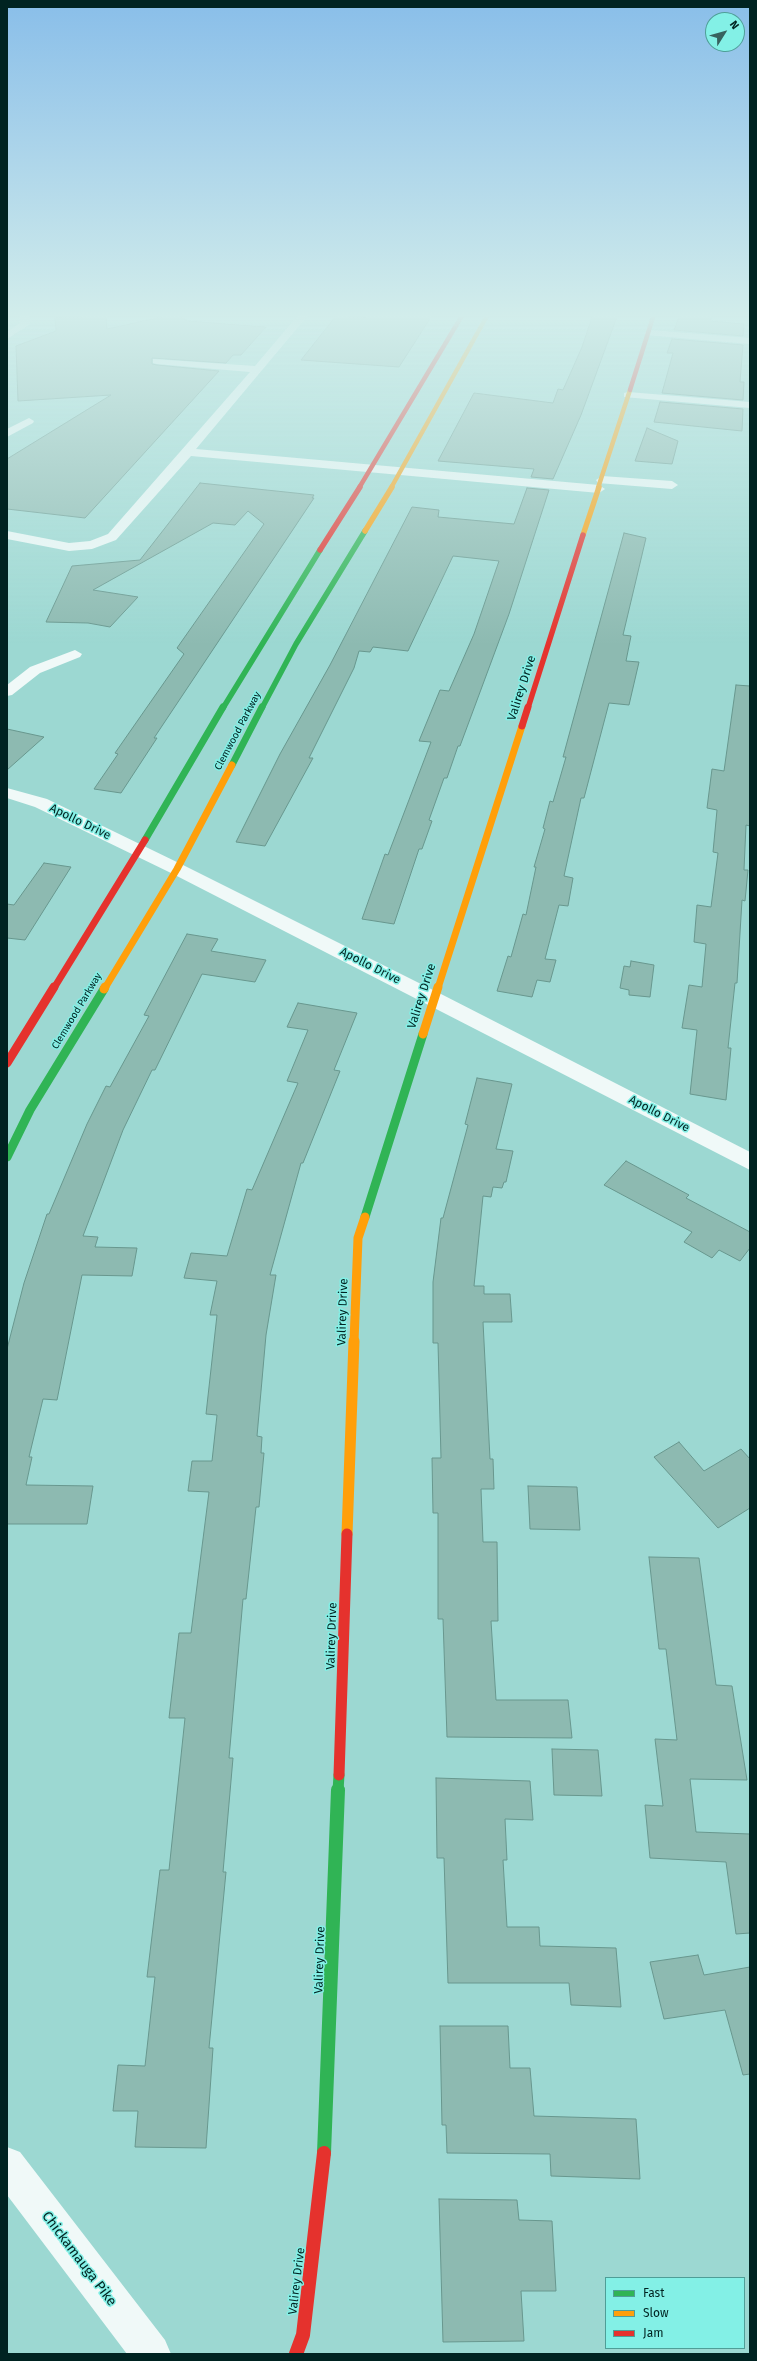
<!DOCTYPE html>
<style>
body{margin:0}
#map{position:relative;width:757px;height:2361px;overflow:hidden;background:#9cd8d2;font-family:"Fira Sans",sans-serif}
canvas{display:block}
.frame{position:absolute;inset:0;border:8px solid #002321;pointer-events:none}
.legend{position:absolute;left:605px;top:2277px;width:140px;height:72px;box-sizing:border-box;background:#83f0e6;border:1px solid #4f9e97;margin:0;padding:5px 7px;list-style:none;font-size:12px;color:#002321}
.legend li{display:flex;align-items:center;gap:8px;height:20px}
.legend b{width:20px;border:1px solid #4f9e97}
.north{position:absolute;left:705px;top:12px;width:40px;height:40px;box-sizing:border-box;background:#83f0e6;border:1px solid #4f9e97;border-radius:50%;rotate:53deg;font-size:11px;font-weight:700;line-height:16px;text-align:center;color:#002321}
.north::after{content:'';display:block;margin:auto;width:14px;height:18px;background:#37625f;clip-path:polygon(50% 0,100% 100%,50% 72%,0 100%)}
</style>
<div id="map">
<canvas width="757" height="2361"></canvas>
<div class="frame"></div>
<ul class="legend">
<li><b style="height:5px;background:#30b455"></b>Fast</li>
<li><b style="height:5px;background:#ff9f0a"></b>Slow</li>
<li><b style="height:5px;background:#e5322d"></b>Jam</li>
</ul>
<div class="north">N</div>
</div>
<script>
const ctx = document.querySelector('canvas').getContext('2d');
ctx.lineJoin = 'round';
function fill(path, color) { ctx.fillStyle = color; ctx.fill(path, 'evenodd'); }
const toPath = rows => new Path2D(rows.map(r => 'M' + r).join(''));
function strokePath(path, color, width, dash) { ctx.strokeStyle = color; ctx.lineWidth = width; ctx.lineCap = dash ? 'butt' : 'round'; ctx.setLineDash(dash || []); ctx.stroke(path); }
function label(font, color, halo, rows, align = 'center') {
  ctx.font = font + ' "Fira Sans",sans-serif'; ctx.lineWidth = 3; ctx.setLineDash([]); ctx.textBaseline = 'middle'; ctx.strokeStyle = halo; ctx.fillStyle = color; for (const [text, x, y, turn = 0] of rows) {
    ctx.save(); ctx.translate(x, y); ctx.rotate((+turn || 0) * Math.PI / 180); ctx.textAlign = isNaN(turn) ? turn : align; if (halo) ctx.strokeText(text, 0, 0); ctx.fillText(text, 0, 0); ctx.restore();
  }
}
const building = toPath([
 [175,314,188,321,266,327,241,355,233,355,226,363,152,358,152,364,157,365,219,371,85,518,7,509,7,459,111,395,18,401,16,346,56,331,55,318,106,316,107,329,175,314],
 [368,314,433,314,399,367,301,360,336,316,365,318,368,314],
 [593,314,618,314,581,415,553,479,531,477,534,469,438,461,474,393,553,403,558,389,563,390,582,347,593,314],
 [680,314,712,314,711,321,744,324,743,336,674,330,680,314],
 [672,339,743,345,740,382,744,382,743,400,662,393,673,353,667,353,672,339],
 [660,402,743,409,742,431,654,422,660,402],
 [647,428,678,441,672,464,635,461,647,428],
 [200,483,314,495,312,498,314,498,154,738,157,738,121,793,94,789,118,754,115,753,184,654,177,648,264,524,248,511,235,525,213,523,93,590,138,597,110,627,88,623,46,622,72,566,140,560,200,483],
 [527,488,549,490,509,614,460,746,458,746,447,778,444,778,429,820,432,821,422,849,419,849,394,924,362,919,385,854,388,855,431,742,419,741,440,690,449,691,474,634,499,561,453,556,408,651,373,647,370,652,359,651,354,668,309,758,313,758,265,846,236,842,280,754,330,665,412,507,439,510,438,517,514,524,527,488],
 [624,533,646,538,623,635,631,636,626,661,639,662,629,705,609,703,584,798,581,798,564,876,573,878,568,906,559,905,545,959,556,960,550,982,537,980,532,997,497,991,508,956,511,957,523,914,526,915,536,867,534,867,545,829,543,828,550,801,553,802,566,757,563,757,624,533],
 [736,685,750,686,750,826,746,825,744,870,748,870,745,901,742,900,737,983,735,983,728,1048,731,1048,726,1100,690,1094,697,1030,682,1028,689,985,702,987,706,944,694,942,697,905,711,907,718,853,713,852,717,810,707,808,712,769,724,771,736,685],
 [7,729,44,737,7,770,7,729],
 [44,863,71,867,25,940,7,938,7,904,14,905,44,863],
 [187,934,218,939,211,951,266,960,255,982,202,974,155,1070,152,1070,123,1130,83,1236,98,1237,95,1247,137,1248,132,1276,82,1275,57,1400,43,1399,29,1457,32,1457,26,1485,93,1486,87,1524,7,1524,7,1349,24,1283,47,1214,49,1214,87,1124,106,1086,110,1087,149,1016,144,1015,187,934],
 [631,961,654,965,650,997,629,995,629,990,620,988,624,966,630,967,631,961],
 [298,1003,357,1013,334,1070,340,1071,303,1163,301,1163,270,1275,276,1275,266,1335,257,1436,262,1437,261,1453,264,1453,259,1507,256,1507,246,1599,243,1599,229,1758,233,1758,223,1872,226,1872,209,2048,213,2048,206,2148,135,2147,138,2111,113,2111,118,2065,145,2066,155,1977,147,1977,160,1870,169,1870,185,1718,169,1718,179,1633,191,1633,209,1492,188,1491,192,1461,212,1461,217,1415,206,1414,217,1315,210,1315,217,1281,184,1278,191,1253,227,1256,247,1189,252,1190,298,1083,287,1081,308,1030,287,1027,298,1003],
 [477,1078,512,1084,496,1149,513,1151,506,1182,504,1182,502,1188,493,1187,491,1197,483,1196,474,1286,484,1286,484,1294,510,1294,512,1322,483,1322,490,1459,493,1459,494,1489,481,1489,483,1542,497,1542,498,1621,491,1621,496,1700,568,1700,572,1738,447,1737,443,1619,438,1619,438,1513,433,1513,432,1458,441,1458,438,1343,433,1343,433,1282,441,1218,443,1218,468,1125,465,1124,477,1078],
 [626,1161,689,1195,686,1198,750,1232,750,1248,740,1261,719,1250,712,1258,684,1242,692,1232,604,1185,626,1161],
 [679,1442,704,1471,741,1449,750,1459,750,1508,718,1528,654,1457,679,1442],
 [528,1486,577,1487,580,1530,530,1529,528,1486],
 [649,1557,699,1558,716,1685,732,1686,747,1780,690,1779,696,1832,750,1834,750,1933,736,1934,726,1862,650,1858,645,1805,663,1806,655,1739,677,1740,666,1649,659,1649,649,1557],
 [552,1749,598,1750,602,1796,554,1795,552,1749],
 [436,1778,530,1781,533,1820,505,1819,507,1860,503,1860,507,1927,539,1927,540,1946,616,1948,621,2007,571,2005,569,1983,448,1983,444,1858,437,1858,436,1778],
 [698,1955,704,1975,750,1967,750,2074,743,2075,725,2010,664,2019,650,1962,698,1955],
 [440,2026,508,2026,510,2068,530,2068,534,2116,636,2119,640,2179,551,2176,550,2154,447,2153,446,2125,442,2125,440,2026],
 [439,2199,517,2200,519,2220,552,2221,556,2291,521,2291,524,2341,443,2342,439,2199]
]);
const street = toPath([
 [19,314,29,314,30,324,7,339,7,332,20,323,19,314],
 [299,314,309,314,196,449,599,485,605,489,599,493,191,456,116,540,92,549,69,551,7,539,7,531,69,543,90,541,108,534,250,372,157,364,153,363,153,359,255,366,299,314],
 [649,330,750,338,750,344,646,335,644,333,649,330],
 [628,392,750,402,750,408,624,397,624,393,628,392],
 [29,418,34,421,33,423,7,437,7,429,29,418],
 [602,476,672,481,678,485,672,489,598,483,596,480,602,476],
 [75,650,82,654,80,657,40,673,12,695,7,696,7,685,30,667,75,650],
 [7,788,47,799,183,865,441,994,750,1152,750,1170,171,873,35,807,7,798,7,788],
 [7,2147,20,2152,165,2340,171,2354,127,2354,7,2195,7,2147]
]);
const fastFar4 = toPath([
 [223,708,320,550],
 [262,708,296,644,365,531]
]);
const fastFar3 = toPath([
 [232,765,262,707],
 [145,840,223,707]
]);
const fastFar2 = toPath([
 [7,1157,30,1110,104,989],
 [365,1217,423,1034]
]);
const fastFar1 = toPath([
 [338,1791,339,1775]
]);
const fast = toPath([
 [324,2153,338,1790]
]);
const slowFar4 = toPath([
 [391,488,488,314],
 [598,488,630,390]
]);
const slowFar3 = toPath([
 [365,531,392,487],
 [583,535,599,487]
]);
const slowFar2 = toPath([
 [105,988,177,869,232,765],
 [438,988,522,726]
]);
const slowFar1 = toPath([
 [104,989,105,987],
 [423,1034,438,987],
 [354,1342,358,1238,365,1217]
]);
const slow = toPath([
 [347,1534,354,1341]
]);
const jamFar5 = toPath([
 [630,390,654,314],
 [359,488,463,314]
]);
const jamFar4 = toPath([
 [320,550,360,487],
 [528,708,583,535]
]);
const jamFar3 = toPath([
 [522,726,528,707],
 [54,988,145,840]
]);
const jamFar2 = toPath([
 [7,1063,54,987]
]);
const jamFar1 = toPath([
 [339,1775,347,1534]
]);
const jam = toPath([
 [296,2354,303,2335,324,2153]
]);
const farStreetnames = [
 ["Clemwood Parkway",238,731,-62],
 ["Clemwood Parkway",77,1011,-59]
];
const streetNames = [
 ["Valirey Drive",522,688,-72],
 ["Apollo Drive",80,822,26],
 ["Apollo Drive",370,966,27],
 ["Valirey Drive",422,996,-72],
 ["Apollo Drive",659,1114,27],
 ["Valirey Drive",343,1312,-88],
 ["Valirey Drive",332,1636,-88],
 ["Valirey Drive",320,1960,-88],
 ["Valirey Drive",297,2281,-83]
];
const nearStreetnames = [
 ["Chickamauga Pike",79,2259,53]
];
fill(building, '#8dbab1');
strokePath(building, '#68978e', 1);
fill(street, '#f0f9f8');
strokePath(fastFar4, '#30b455', 5.5);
strokePath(fastFar3, '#30b455', 7);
strokePath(fastFar2, '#30b455', 9);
strokePath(fastFar1, '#30b455', 11);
strokePath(fast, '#30b455', 14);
strokePath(slowFar4, '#ff9f0a', 4.5);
strokePath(slowFar3, '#ff9f0a', 5.5);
strokePath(slowFar2, '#ff9f0a', 7);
strokePath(slowFar1, '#ff9f0a', 9);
strokePath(slow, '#ff9f0a', 11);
strokePath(jamFar5, '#e5322d', 4.5);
strokePath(jamFar4, '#e5322d', 5.5);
strokePath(jamFar3, '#e5322d', 7);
strokePath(jamFar2, '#e5322d', 9);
strokePath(jamFar1, '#e5322d', 11);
strokePath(jam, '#e5322d', 14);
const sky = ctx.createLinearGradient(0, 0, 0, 645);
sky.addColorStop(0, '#89bee9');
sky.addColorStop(0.49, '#d2edeb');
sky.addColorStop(1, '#d2edeb00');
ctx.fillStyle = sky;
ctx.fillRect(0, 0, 757, 645);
label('10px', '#002321', '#83f0e6', farStreetnames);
label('12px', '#002321', '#83f0e6', streetNames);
label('14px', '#002321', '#83f0e6', nearStreetnames);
</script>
